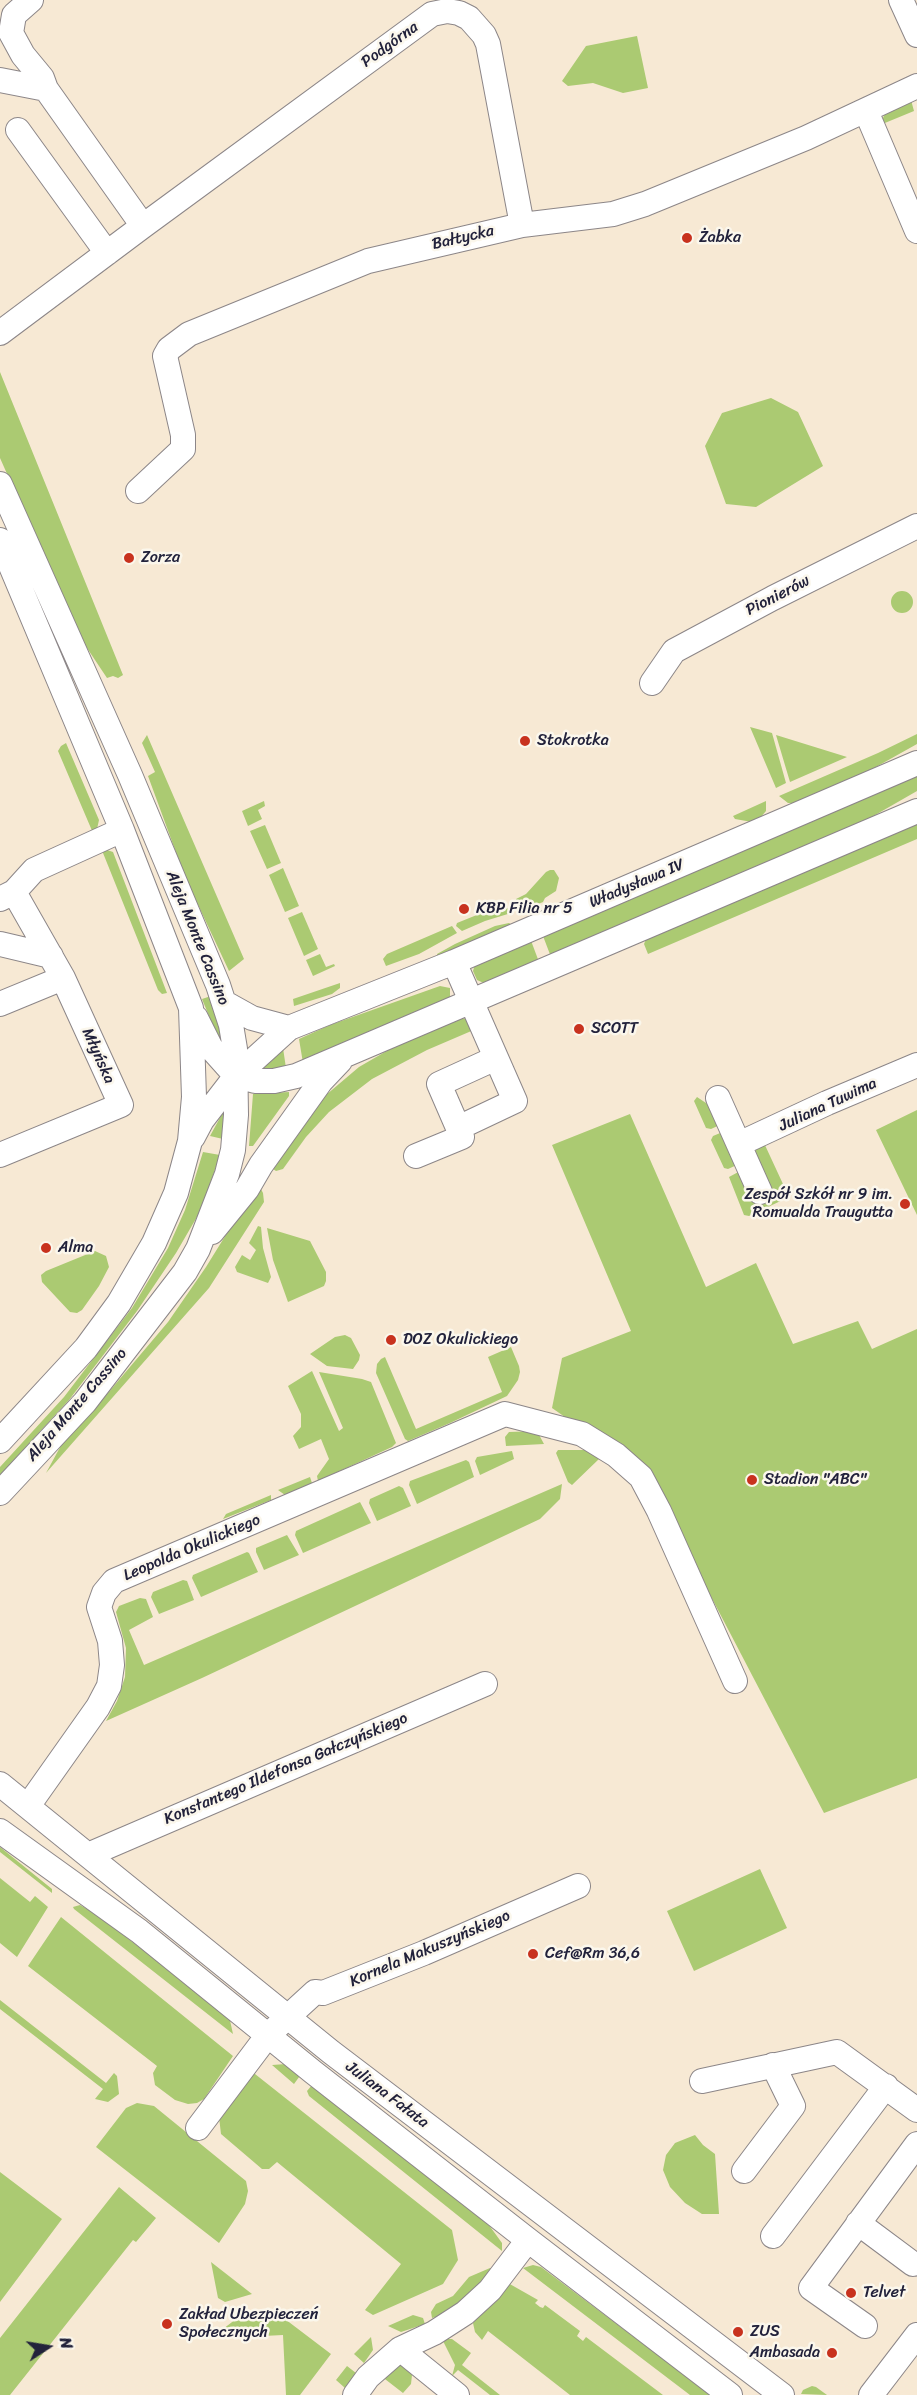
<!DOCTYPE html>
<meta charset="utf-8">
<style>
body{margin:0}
#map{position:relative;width:917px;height:2395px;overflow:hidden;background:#f7e9d4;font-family:Sriracha,sans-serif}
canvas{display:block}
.north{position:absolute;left:18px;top:2317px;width:60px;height:60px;-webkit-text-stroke:4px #fbf7ec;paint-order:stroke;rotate:78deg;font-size:16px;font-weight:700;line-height:24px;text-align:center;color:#22223b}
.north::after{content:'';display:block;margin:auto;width:21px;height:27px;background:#22223b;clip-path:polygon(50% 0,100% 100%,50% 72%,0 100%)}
</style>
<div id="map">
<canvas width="917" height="2395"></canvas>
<div class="north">N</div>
</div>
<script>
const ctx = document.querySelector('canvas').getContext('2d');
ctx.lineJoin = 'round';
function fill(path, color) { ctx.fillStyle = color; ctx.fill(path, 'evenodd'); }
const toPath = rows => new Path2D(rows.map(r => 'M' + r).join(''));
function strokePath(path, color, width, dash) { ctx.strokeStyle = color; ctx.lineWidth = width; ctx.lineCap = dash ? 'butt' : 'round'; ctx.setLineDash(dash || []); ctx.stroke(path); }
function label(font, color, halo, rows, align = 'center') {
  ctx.font = font + ' Sriracha,sans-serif'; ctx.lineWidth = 5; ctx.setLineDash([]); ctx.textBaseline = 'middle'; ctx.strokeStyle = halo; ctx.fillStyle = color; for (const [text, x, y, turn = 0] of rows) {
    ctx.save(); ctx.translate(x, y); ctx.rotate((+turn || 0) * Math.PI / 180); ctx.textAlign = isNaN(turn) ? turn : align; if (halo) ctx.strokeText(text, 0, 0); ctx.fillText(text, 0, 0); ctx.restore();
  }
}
const green = toPath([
 [637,36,648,88,623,93,593,83,568,86,562,81,586,46],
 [911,100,914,111,880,125,886,111],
 [0,372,123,675,118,678,113,676,107,678,79,636,0,458],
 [771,398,798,412,823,466,756,507,726,504,705,446,722,413],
 '891 602a11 11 0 1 1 22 0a11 11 0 1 1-22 0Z',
 [750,727,772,733,786,783,776,788],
 [917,734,917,744,867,772,795,803,788,803,779,796,878,753],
 [147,735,244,959,229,971,185,877,148,776,155,772,142,743],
 [776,735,847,757,790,782],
 [66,743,99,820,97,829,93,833,58,751,61,746],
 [917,772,917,791,856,826,551,957,543,936],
 [264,801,265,806,258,810,262,819,248,826,242,811],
 [766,801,766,811,760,818,752,822,735,819,733,816],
 [917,821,917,839,648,954,644,944,647,937],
 [265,825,281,863,267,869,250,831],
 [101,848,113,852,167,993,162,994,158,990],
 [283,868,299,906,285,912,269,875],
 [550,870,554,870,559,878,556,891,545,898,543,902,521,911,516,899,526,894,546,872],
 [504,904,511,913,485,921,462,931,456,926,457,923],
 [302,912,318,949,304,956,288,918],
 [509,923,512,925,437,957,437,954,455,944,495,926],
 [452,926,457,933,419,954,386,966,383,959,387,954],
 [530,938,539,962,486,984,477,980,473,971,475,964],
 [320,954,326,967,334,964,335,966,313,976,306,960],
 [340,983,340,988,332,994,294,1006,293,999],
 [440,986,450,988,450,998,303,1063,299,1039,330,1025],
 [211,996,219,1027,222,1042,219,1040,202,999],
 [459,1018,467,1019,476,1029,427,1050,372,1079,329,1112,306,1137,283,1169,276,1171,270,1167,326,1095,359,1067,397,1045],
 [283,1048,286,1068,261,1068],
 [289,1092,289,1096,253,1146,249,1146,253,1094],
 [697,1097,715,1109,722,1124,711,1129,706,1128,694,1101],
 [917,1110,917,1215,876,1130],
 [222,1114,225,1114,223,1139,210,1136],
 [630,1114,706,1287,756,1263,793,1344,858,1321,872,1349,917,1329,917,1778,824,1813,647,1474,552,1408,562,1358,631,1331,552,1145],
 [725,1131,739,1164,728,1169,724,1168,711,1140,713,1136],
 [764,1143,789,1197,749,1216,744,1215,729,1177,742,1170,754,1157,756,1149],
 [203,1152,220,1155,201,1210,176,1253,137,1311,69,1400,0,1475,0,1467,64,1397,132,1308,168,1248,185,1210],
 [258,1183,263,1193,264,1202,209,1288,46,1473,64,1440,91,1413,168,1322,206,1267],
 [258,1226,261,1227,263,1248,271,1277,268,1283,237,1272,235,1267,242,1255,250,1260,256,1250,249,1243],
 [267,1228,310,1241,326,1272,326,1281,324,1286,288,1302,273,1260],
 [95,1251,106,1256,109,1267,99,1286,82,1310,77,1313,70,1312,42,1282,41,1275,46,1271],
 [345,1335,351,1338,360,1355,359,1360,353,1369,327,1366,310,1354,335,1337],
 [511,1347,519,1366,520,1372,518,1380,507,1396,450,1423,408,1441,405,1439,376,1373,377,1364,381,1359,385,1357,416,1429,502,1392,488,1357],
 [312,1371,339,1431,343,1428,319,1372,362,1379,371,1382,396,1443,392,1447,318,1481,317,1476,329,1459,321,1439,299,1449,293,1436,301,1427,301,1414,288,1386],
 [537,1431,544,1444,506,1446,505,1437,509,1432],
 [558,1450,585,1450,599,1459,572,1485,568,1482,556,1453],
 [512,1451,514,1459,480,1475,475,1461,477,1457],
 [466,1460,469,1462,474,1477,417,1504,409,1485,410,1481],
 [310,1477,312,1483,285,1495,278,1490],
 [562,1484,560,1499,540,1519,202,1678,106,1721,117,1701,125,1677,126,1648,116,1612,119,1606,140,1598,146,1599,153,1617,129,1630,144,1665],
 [399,1486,403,1488,411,1506,377,1521,369,1503,370,1499],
 [271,1495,271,1500,223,1519,226,1514],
 [360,1502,371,1523,303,1553,295,1535,296,1531],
 [287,1535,299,1555,264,1570,256,1552,256,1548],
 [247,1552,249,1553,258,1572,201,1597,192,1578,193,1575],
 [183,1580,187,1581,194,1600,159,1614,151,1597,153,1592],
 [0,1847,52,1889,52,1893,0,1852],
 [760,1869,787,1928,694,1971,667,1911],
 [0,1878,30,1902,35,1896,48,1907,17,1957,0,1943],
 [80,1905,96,1914,229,2016,233,2034,74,1909,73,1907],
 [61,1917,233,2056,204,2099,197,2103,188,2104,175,2100,155,2085,153,2073,157,2066,28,1966],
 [0,2000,106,2083,114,2073,117,2076,119,2094,108,2102,95,2099,103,2089,0,2009],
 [286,2064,302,2073,294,2084,272,2065],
 [250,2074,255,2074,452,2230,458,2260,443,2284,373,2315,365,2310,401,2264,277,2162,269,2169,262,2169,221,2134,219,2117],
 [312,2085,486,2221,502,2243,502,2251,309,2096,307,2091],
 [137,2103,154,2106,246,2181,248,2191,245,2204,219,2243,96,2147,126,2108],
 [695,2135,703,2145,715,2154,719,2214,702,2214,685,2203,670,2187,663,2170,666,2155,675,2143],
 [0,2172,62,2219,0,2302],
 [119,2187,156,2218,136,2242,133,2240,10,2395,0,2395,0,2338],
 [211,2262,252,2294,225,2302,218,2298],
 [533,2265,541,2267,711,2395,690,2395,523,2268],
 [490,2268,493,2268,480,2286,447,2314,432,2318,431,2312,436,2304,453,2296,469,2277],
 [508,2283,538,2300,535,2303,540,2307,543,2308,545,2305,580,2331,577,2336,583,2341,586,2337,663,2395,570,2395,488,2331,482,2340,475,2332,473,2323],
 [277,2313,331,2354,300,2395,286,2395,283,2335,224,2338,223,2329,236,2319],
 [413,2315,423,2318,425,2324,401,2332,388,2326],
 [371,2337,373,2350,364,2363,354,2354],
 [442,2339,452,2339,471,2353,462,2365,500,2395,490,2395,458,2370,452,2376,455,2365],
 [406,2364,412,2375,411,2384,403,2393,381,2376,389,2365],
 [347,2366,356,2373,345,2388,336,2380],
 [812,2386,816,2387,827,2395,801,2394,803,2390]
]);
const minor = toPath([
 [31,0,14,15,11,33,23,55,42,78,46,89,143,226],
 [901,0,917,35],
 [0,80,46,89],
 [866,111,917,231],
 [18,130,107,253],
 [0,333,143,226,432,14,447,11,459,13,469,18,484,35,488,44,522,225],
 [0,484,130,775,218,985,231,1025,235,1049,236,1115,233,1150,227,1174,198,1249,185,1272,85,1402,0,1493],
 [138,491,183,449,183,435,165,356,169,349,189,334,368,261,522,225,613,214,645,204,806,138,917,86],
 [0,540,122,830,191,1008,194,1097,190,1141,176,1193,154,1243,119,1303,86,1348,0,1441],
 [652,683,674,651,773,598,917,526],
 [0,899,14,892,34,870,122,830],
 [0,944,51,956],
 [454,962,515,1101,458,1128],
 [225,1003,252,1018,289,1028],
 [0,1004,63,978],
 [196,1018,211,1048,236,1076,255,1081,274,1081,296,1076,917,811],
 [718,1098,760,1192],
 [193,1137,202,1120,236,1076,289,1028,454,962,917,763],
 [739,1144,827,1103,917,1065],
 [0,1155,121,1105,63,978,14,892],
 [416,1156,462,1137,439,1084,496,1058],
 [212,1232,247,1189,261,1165,321,1081,340,1061],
 [0,1784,331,2052,782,2395],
 [28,1806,98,1707,109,1686,112,1665,110,1641,99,1607,104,1593,114,1581,505,1414,582,1434,616,1455,641,1477,659,1511,735,1681],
 [0,1831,139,1931,313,2072,528,2240,730,2395],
 [88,1855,485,1684],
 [702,2081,837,2052,917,2110],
 [198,2128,268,2035,315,1992,323,1993,424,1953,578,1886],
 [744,2171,793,2106,773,2065],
 [858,2223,913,2264],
 [773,2236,886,2086],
 [865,2326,811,2288,917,2144],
 [400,2349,434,2333,465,2313,490,2290,528,2240],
 [355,2395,368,2377,400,2349,457,2395],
 [871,2395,917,2335]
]);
const markers = [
 [687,238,6,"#c8321e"],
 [129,558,6,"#c8321e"],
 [525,741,6,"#c8321e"],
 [464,909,6,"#c8321e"],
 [579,1029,6,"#c8321e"],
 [905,1204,6,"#c8321e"],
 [46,1248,6,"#c8321e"],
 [391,1340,6,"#c8321e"],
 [752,1480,6,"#c8321e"],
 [533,1954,6,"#c8321e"],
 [851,2293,6,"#c8321e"],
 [167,2324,6,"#c8321e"],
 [738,2332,6,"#c8321e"],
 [832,2353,6,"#c8321e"]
];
const streetNames = [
 ["Podgórna",390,45,-36],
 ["Bałtycka",463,238,-13],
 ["Pionierów",778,596,-27],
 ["Władysława IV",637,884,-23],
 ["Aleja Monte Cassino",197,938,68],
 ["Młyńska",98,1056,66],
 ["Juliana Tuwima",828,1105,-25],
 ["Aleja Monte Cassino",77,1405,-49],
 ["Leopolda Okulickiego",192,1548,-23],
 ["Konstantego Ildefonsa Gałczyńskiego",286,1769,-23],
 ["Kornela Makuszyńskiego",430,1949,-23],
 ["Juliana Fałata",387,2095,37]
];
const poiNames = [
 ["Żabka",699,238],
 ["Zorza",141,558],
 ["Stokrotka",537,741],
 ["KBP Filia nr 5",476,909],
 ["SCOTT",591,1029],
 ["Zespół Szkół nr 9 im.",893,1195,"right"],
 ["Romualda Traugutta",893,1213,"right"],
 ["Alma",58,1248],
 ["DOZ Okulickiego",403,1340],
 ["Stadion \"ABC\"",764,1480],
 ["Cef@Rm 36,6",545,1954],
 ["Telvet",863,2293],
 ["Zakład Ubezpieczeń",179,2315],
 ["Społecznych",179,2333],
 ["ZUS",750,2332],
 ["Ambasada",820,2353,"right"]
];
fill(green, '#abca72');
strokePath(minor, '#8c8688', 26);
strokePath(minor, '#fff', 24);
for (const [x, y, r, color] of markers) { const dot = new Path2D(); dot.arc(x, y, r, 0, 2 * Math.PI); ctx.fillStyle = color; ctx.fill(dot); strokePath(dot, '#fbf7ec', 2); }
label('16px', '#22223b', '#fbf7ec', streetNames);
label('16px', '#22223b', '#fbf7ec', poiNames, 'left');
</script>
